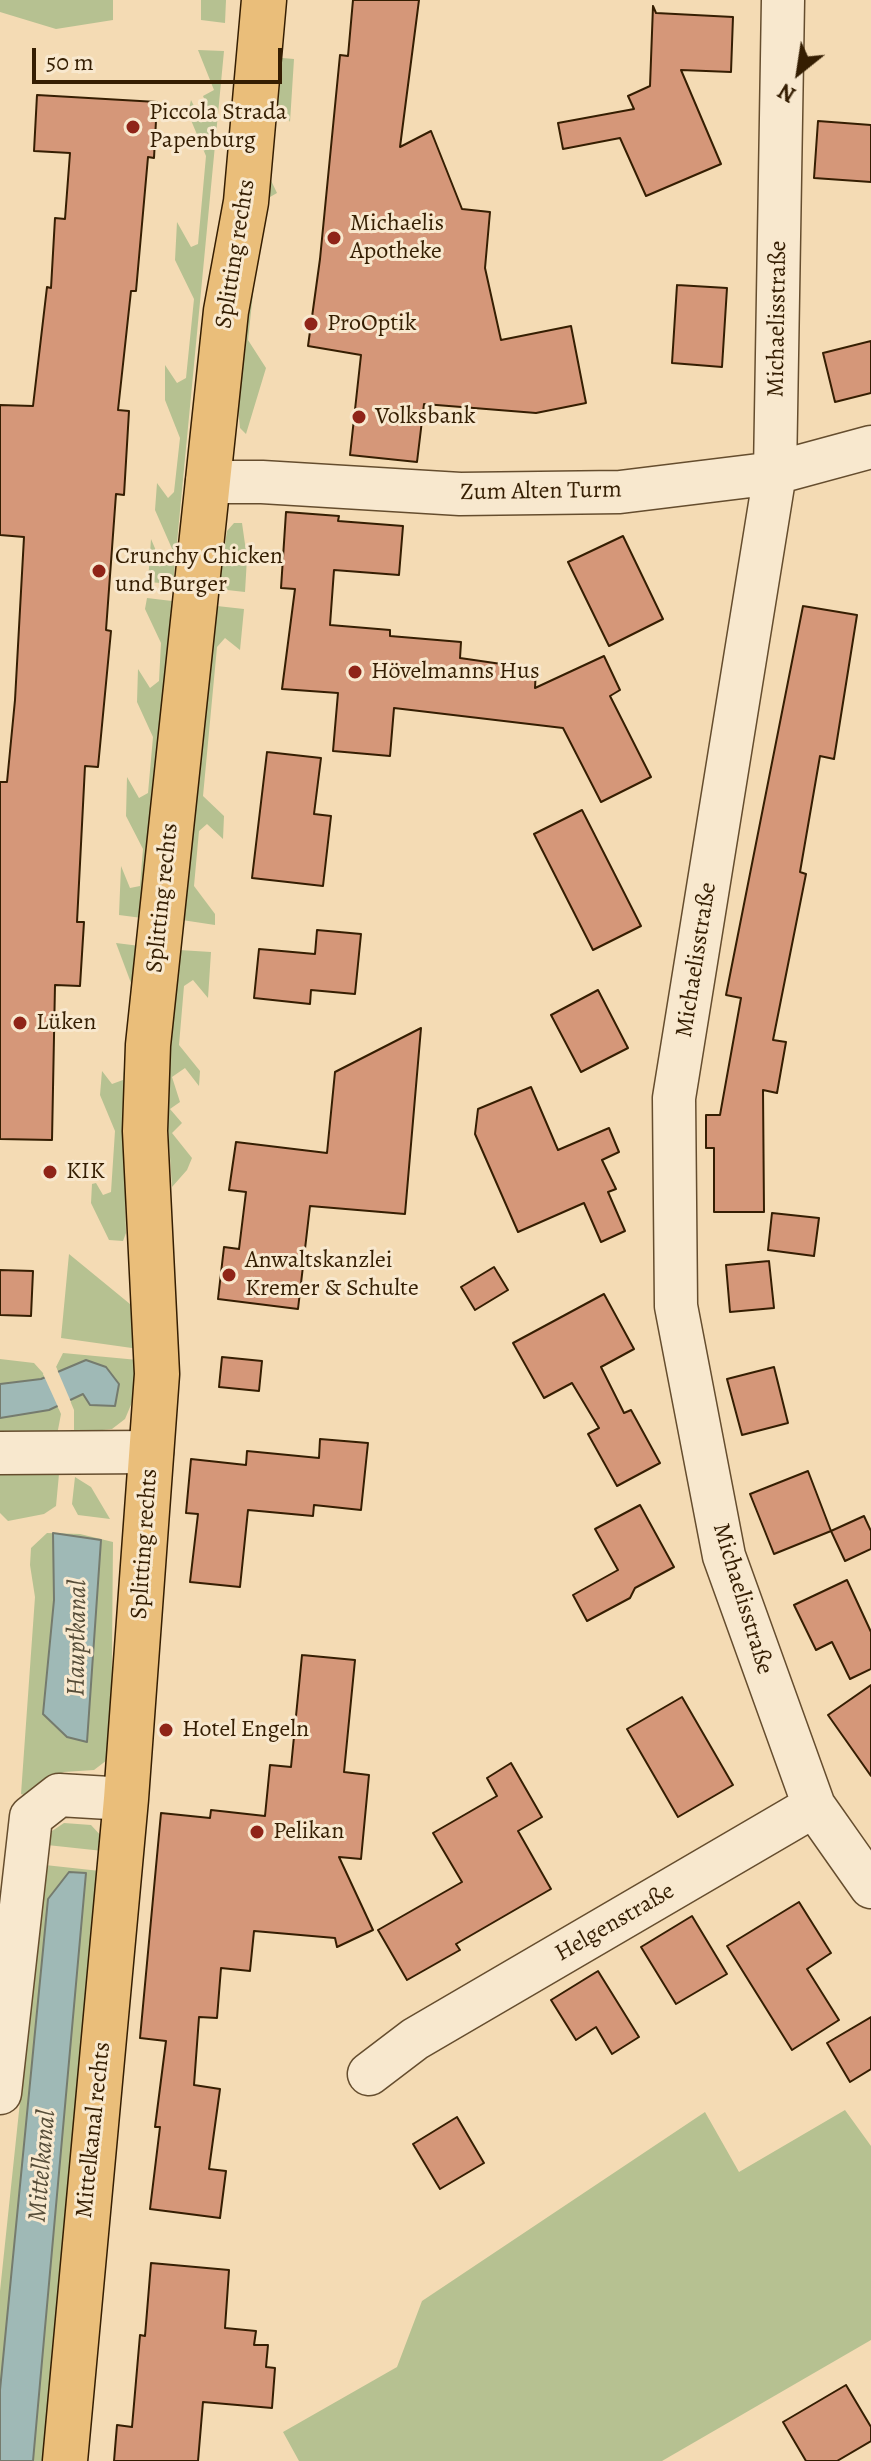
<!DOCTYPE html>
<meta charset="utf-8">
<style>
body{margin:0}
#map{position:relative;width:871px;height:2461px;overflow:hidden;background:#f4dbb4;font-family:Alegreya,serif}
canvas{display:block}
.north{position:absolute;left:759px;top:32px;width:80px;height:80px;-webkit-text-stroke:6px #f8e8ce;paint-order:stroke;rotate:210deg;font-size:22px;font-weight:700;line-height:32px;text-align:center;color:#351e02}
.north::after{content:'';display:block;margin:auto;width:28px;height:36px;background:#351e02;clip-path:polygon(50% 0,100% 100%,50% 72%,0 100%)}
.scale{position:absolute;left:32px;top:48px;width:250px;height:36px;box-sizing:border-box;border:4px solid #351e02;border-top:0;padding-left:10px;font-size:24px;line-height:28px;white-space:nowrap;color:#351e02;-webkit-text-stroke:6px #f8e8ce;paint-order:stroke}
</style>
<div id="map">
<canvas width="871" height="2461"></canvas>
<div class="north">N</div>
<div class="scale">50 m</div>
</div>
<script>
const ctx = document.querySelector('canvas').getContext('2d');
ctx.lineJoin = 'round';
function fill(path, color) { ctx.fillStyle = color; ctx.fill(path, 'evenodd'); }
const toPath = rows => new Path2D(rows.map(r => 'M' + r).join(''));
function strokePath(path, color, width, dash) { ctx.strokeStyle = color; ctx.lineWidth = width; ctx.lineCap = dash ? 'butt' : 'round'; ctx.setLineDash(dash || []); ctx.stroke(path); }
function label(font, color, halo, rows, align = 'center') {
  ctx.font = font + ' Alegreya,serif'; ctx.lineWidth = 6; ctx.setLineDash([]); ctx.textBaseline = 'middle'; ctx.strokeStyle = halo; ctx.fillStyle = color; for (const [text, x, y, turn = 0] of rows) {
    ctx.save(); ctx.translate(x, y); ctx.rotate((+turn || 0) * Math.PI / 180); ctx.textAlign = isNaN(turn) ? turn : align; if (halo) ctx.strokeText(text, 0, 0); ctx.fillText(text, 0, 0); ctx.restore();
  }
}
const green = toPath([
 [0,0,113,0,113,20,56,29,0,12],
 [201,0,226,0,225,23,201,20],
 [198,50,224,51,173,584,148,582,151,539,160,560,173,551,155,510,157,483,168,498,174,492,180,438,165,400,165,365,177,383,186,378,194,299,175,260,177,222,191,247,198,244,206,156,188,113,191,100,201,120,211,114,203,96,214,90],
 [271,57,294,59,290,122,279,105,268,112,265,168,277,193,263,201,248,340,266,368,246,434,240,428,238,408],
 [234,523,242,523,247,558,245,592,218,589,227,531],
 [147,598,172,601,142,918,119,915,121,866,130,888,140,886,143,849,126,816,127,777,139,798,148,793,153,737,137,702,138,669,150,688,159,681,161,643,145,609],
 [217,606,244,609,240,650,225,638,217,647,203,796,224,816,223,839,207,824,199,831,194,886,215,914,215,925,182,920],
 [116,943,140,946,124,1153,126,1233,123,1241,109,1240,91,1203,92,1184,96,1183,103,1195,111,1192,115,1131,100,1095,102,1071,112,1084,123,1080,131,983],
 [179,950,211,952,208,998,193,980,184,986,179,1045,200,1071,199,1086,185,1068,172,1077,180,1102,170,1109,182,1123,172,1133,192,1158,187,1170,172,1187,166,1097],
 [69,1254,130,1304,139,1319,139,1349,61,1338],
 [63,1353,138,1360,133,1400,125,1419,112,1429,74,1433,74,1410,56,1367],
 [0,1359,34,1363,43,1373,61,1414,57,1435,0,1438],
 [59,1474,56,1506,44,1514,8,1521,0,1513,0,1475],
 [75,1477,91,1487,110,1519,78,1515,72,1504],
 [47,1533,80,1534,113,1542,111,1757,94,1770,64,1772,39,1784,27,1796,21,1794,35,1597,30,1565,31,1548],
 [64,1823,91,1825,103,1838,103,1851,47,1845,52,1831],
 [45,1865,100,1871,49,2461,0,2461,0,2291],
 [845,2110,871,2146,871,2340,662,2461,299,2461,283,2432,397,2367,422,2301,705,2112,739,2172]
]);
const water = toPath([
 [86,1360,106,1367,119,1384,115,1406,90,1405,83,1394,49,1410,0,1418,0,1384,41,1379,86,1360],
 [53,1533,101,1540,87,1742,67,1737,43,1714,54,1600,53,1533],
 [69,1872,86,1873,33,2461,0,2461,0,2390,48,1899,69,1872]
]);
const pier = toPath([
 [56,1367,71,1402,59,1409,43,1374]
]);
const building = toPath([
 [353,0,419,0,400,147,431,131,462,209,490,212,485,268,501,340,571,326,586,403,536,413,424,404,417,462,350,455,361,355,308,346,320,259,340,55,348,56,353,0],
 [653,6,656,13,733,17,731,72,681,70,721,164,646,196,620,138,563,149,558,123,634,109,628,96,650,86,653,6],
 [37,95,157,102,154,158,148,157,136,291,131,291,118,410,129,411,124,495,116,494,106,630,111,631,98,767,85,766,77,922,84,922,80,986,55,985,52,1140,0,1139,0,782,7,782,15,700,24,537,0,535,0,405,33,406,47,287,51,288,55,218,65,219,70,153,34,151,37,95],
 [818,121,871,125,871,182,814,178,818,121],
 [677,285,727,288,722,367,672,363,677,285],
 [871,341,871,393,835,402,823,353,871,341],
 [286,512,339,516,338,521,403,526,399,575,334,570,330,625,390,630,390,636,461,642,460,658,536,669,535,688,604,656,620,690,610,696,651,777,601,802,563,728,394,708,390,756,333,751,338,693,282,689,295,589,281,588,286,512],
 [623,536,663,619,609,646,568,562,623,536],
 [803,606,857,615,834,759,820,756,800,872,806,874,773,1040,786,1042,777,1093,763,1090,764,1212,714,1212,714,1148,706,1148,706,1115,720,1115,741,998,726,995,803,606],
 [267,752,321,758,314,814,331,816,323,886,252,878,267,752],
 [582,810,641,926,593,950,534,834,582,810],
 [317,930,361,934,355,994,311,990,310,1004,254,998,259,949,315,954,317,930],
 [598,990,628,1048,581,1072,551,1015,598,990],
 [421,1028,405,1214,310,1206,298,1309,218,1299,224,1247,239,1249,246,1192,229,1190,236,1142,327,1153,335,1072,421,1028],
 [531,1087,558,1150,609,1128,619,1152,602,1160,616,1189,608,1192,625,1231,601,1242,584,1203,518,1232,475,1134,478,1109,531,1087],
 [772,1213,819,1218,814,1256,768,1250,772,1213],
 [769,1261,774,1308,730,1312,726,1265,769,1261],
 [494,1267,508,1290,475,1310,461,1287,494,1267],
 [0,1270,33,1271,31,1316,0,1315,0,1270],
 [604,1294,634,1349,601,1367,624,1413,631,1410,660,1463,617,1486,588,1434,599,1428,572,1383,544,1398,513,1343,604,1294],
 [222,1357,262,1361,259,1391,219,1387,222,1357],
 [774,1367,788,1423,742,1435,727,1379,774,1367],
 [320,1439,368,1443,361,1510,314,1505,313,1516,248,1510,240,1587,190,1582,198,1514,186,1513,191,1459,246,1465,247,1451,319,1458,320,1439],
 [808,1471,831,1531,774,1554,750,1494,808,1471],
 [640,1505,674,1567,635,1588,630,1598,587,1621,573,1595,618,1570,595,1529,640,1505],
 [864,1516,871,1531,871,1549,845,1561,831,1531,864,1516],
 [847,1580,871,1632,871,1669,850,1679,832,1642,816,1650,794,1605,847,1580],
 [302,1655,355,1660,344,1772,369,1775,361,1859,339,1857,373,1930,337,1947,335,1938,254,1931,250,1971,221,1968,217,2018,199,2017,194,2085,220,2089,209,2169,226,2171,220,2218,150,2209,160,2127,155,2127,166,2041,140,2038,161,1813,210,1818,211,1810,265,1816,270,1765,291,1767,302,1655],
 [871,1685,871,1776,828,1715,871,1685],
 [682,1697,733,1785,678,1817,627,1729,682,1697],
 [511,1763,542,1817,518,1831,551,1889,456,1944,460,1950,407,1980,378,1930,462,1882,433,1833,497,1796,487,1778,511,1763],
 [799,1902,831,1953,807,1969,839,2020,792,2050,727,1946,799,1902],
 [692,1916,727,1974,676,2004,641,1947,692,1916],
 [598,1971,639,2037,612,2054,596,2027,576,2040,551,2000,598,1971],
 [871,2017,871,2069,850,2082,827,2043,871,2017],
 [457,2117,484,2163,440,2189,413,2144,457,2117],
 [151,2263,229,2270,225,2328,256,2331,254,2345,268,2345,266,2367,275,2368,272,2408,203,2402,198,2461,114,2461,117,2425,132,2427,140,2335,145,2336,151,2263],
 [846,2385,871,2427,871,2441,837,2461,806,2461,783,2422,846,2385]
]);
const minor = toPath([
 [783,0,775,473,674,1098,676,1306,724,1556,814,1806,871,1887],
 [207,482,262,482,460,494,620,492,775,473,871,447],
 [0,1453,152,1452],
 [369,2074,415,2039,814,1806],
 [0,2093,31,1817,59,1795,126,1799]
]);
const major = toPath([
 [65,2461,126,1799,157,1374,145,1131,148,1045,226,311,246,202,264,0]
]);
const markers = [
 [133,127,8,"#8f2418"],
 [334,238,8,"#8f2418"],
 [311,324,8,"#8f2418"],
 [359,417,8,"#8f2418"],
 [99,571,8,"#8f2418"],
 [355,672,8,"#8f2418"],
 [20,1023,8,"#8f2418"],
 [50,1172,8,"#8f2418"],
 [229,1275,8,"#8f2418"],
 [166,1730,8,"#8f2418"],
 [257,1832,8,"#8f2418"]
];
const poiNames = [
 ["Piccola Strada",149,113],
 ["Papenburg",149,141],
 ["Michaelis",350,224],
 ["Apotheke",350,252],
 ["ProOptik",327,324],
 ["Volksbank",375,417],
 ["Crunchy Chicken",115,557],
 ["und Burger",115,585],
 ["Hövelmanns Hus",371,672],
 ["Lüken",36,1023],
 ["KIK",66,1172],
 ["Anwaltskanzlei",245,1261],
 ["Kremer & Schulte",245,1289],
 ["Hotel Engeln",182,1730],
 ["Pelikan",273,1832]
];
const streetNames = [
 ["Splitting rechts",236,254,-81],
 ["Michaelisstraße",778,319,-89],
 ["Zum Alten Turm",541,492,-1],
 ["Splitting rechts",163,898,-84],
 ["Michaelisstraße",697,960,-81],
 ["Splitting rechts",145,1544,-86],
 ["Michaelisstraße",742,1599,73],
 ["Helgenstraße",615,1923,-30],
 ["Mittelkanal rechts",94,2130,-84]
];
const waterNames = [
 ["Hauptkanal",78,1638,-89],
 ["Mittelkanal",43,2166,-85]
];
fill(green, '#b6c191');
fill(water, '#9fb9b6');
strokePath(water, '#757b6e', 2);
fill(pier, '#f4dbb4');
fill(building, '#d59779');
strokePath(building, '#351e02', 2);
strokePath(minor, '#654d2e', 45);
strokePath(major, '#351e02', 47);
strokePath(minor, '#f8e8ce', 42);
strokePath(major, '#eabe7a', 44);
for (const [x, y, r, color] of markers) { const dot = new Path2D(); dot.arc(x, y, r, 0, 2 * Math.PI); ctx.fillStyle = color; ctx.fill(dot); strokePath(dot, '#f8e8ce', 3); }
label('24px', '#351e02', '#f8e8ce', poiNames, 'left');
label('24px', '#351e02', '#f8e8ce', streetNames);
label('italic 26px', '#554c38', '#f8e8ce', waterNames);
</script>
